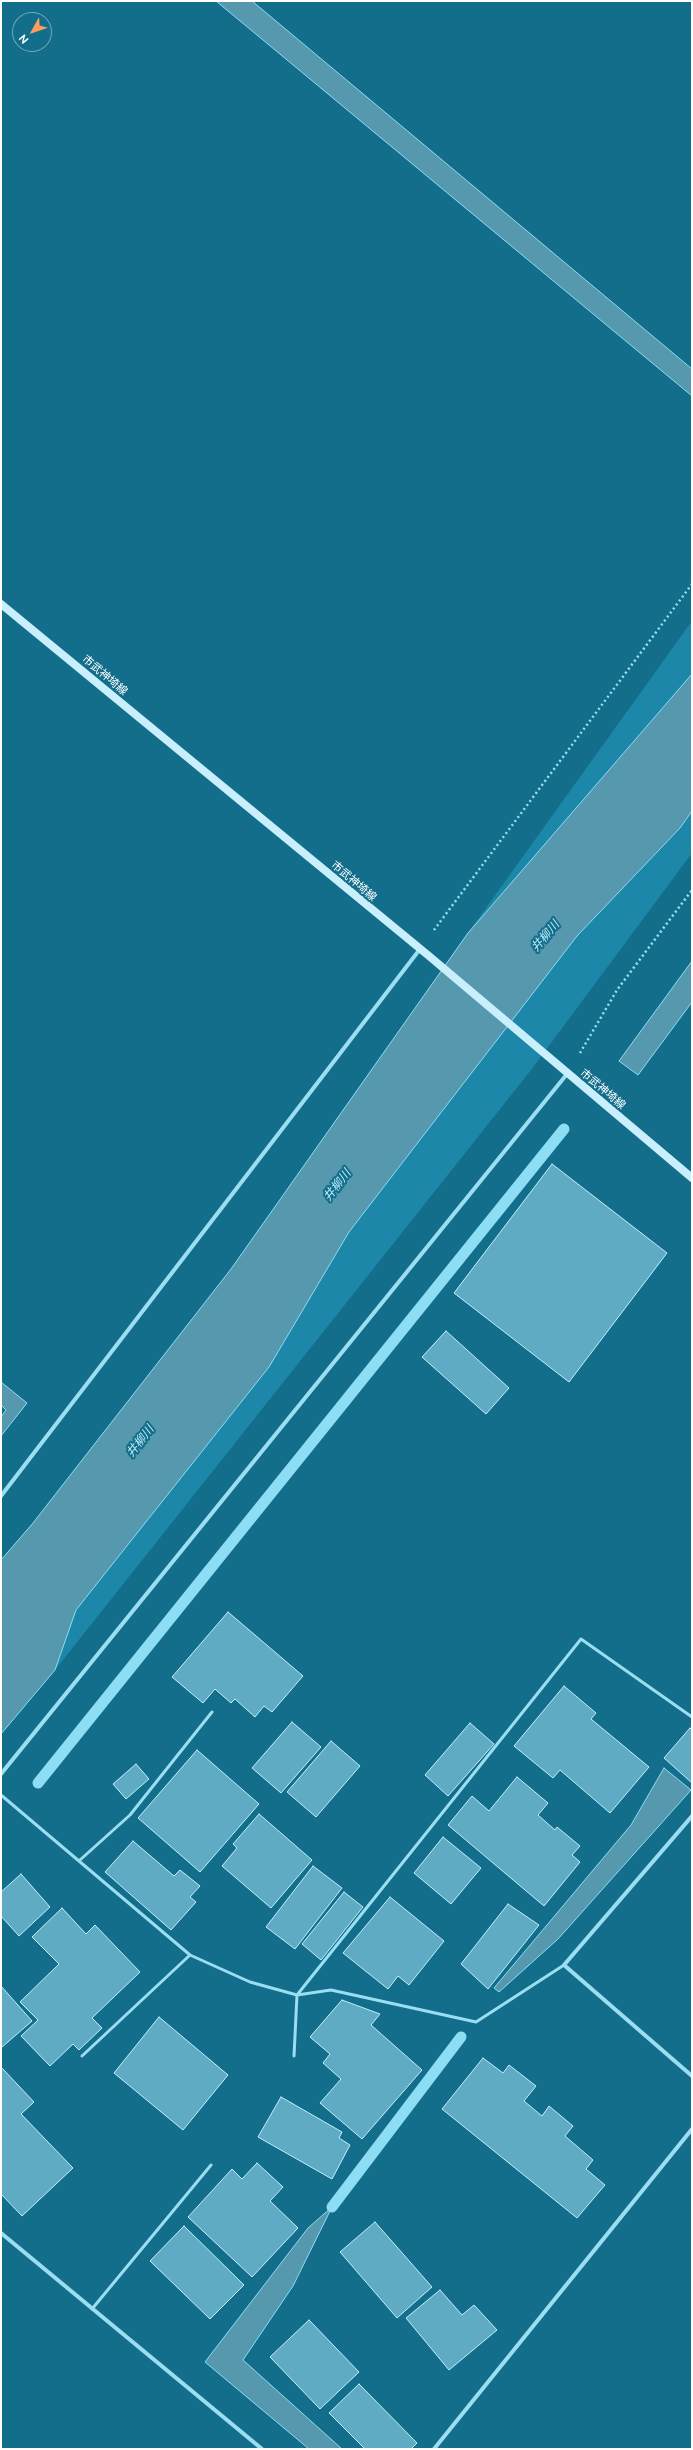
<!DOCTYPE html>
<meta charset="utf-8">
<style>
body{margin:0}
#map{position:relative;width:693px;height:2450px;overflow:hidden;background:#136e8c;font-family:Ubuntu,sans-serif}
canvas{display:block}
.frame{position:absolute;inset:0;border:2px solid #fff;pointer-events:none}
.north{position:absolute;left:12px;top:12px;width:40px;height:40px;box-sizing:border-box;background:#136e8c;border:1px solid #71a8ba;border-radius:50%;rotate:230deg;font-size:11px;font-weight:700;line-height:16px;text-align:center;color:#fff}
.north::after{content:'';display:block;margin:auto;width:14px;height:18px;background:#ff9c5b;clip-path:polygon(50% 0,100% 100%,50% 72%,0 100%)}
</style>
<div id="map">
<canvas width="693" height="2450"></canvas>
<div class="frame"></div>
<div class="north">N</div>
</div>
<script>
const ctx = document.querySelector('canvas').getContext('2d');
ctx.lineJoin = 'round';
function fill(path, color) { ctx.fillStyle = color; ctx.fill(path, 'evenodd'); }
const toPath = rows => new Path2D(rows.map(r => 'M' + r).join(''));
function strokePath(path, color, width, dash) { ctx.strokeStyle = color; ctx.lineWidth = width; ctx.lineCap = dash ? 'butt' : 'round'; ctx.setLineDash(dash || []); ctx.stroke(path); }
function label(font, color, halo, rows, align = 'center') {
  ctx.font = font + ' Ubuntu,"Noto Sans JP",sans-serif'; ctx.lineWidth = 4; ctx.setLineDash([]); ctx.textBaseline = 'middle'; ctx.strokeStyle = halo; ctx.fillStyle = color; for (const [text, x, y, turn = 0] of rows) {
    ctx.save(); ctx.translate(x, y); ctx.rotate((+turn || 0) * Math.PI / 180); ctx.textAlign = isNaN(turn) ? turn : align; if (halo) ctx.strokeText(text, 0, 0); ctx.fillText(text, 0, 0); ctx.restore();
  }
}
const green = toPath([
 [692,621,692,674,468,933],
 [692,811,692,853,531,1070,55,1670,76,1610,269,1367,349,1232,577,936,680,828]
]);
const water = toPath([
 [216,1,252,1,692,369,692,396,216,1],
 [692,674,692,811,680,828,577,936,349,1232,269,1367,76,1610,55,1670,1,1734,1,1560,33,1523,231,1269,468,933,692,674],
 [692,961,692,1002,638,1075,619,1061,692,961],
 [1,1382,27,1403,1,1436,1,1417,6,1410,1,1405,1,1382],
 [664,1768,691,1790,558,1939,499,1992,494,1988,631,1825,664,1768],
 [332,2207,293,2286,243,2360,342,2449,309,2449,205,2362,308,2228,332,2207]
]);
const stream = toPath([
 [38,1783,564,1129],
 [332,2207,461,2037]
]);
const building = toPath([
 [552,1164,667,1253,569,1382,454,1293,552,1164],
 [446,1331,509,1388,486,1414,422,1357,446,1331],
 [228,1612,303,1676,272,1712,264,1706,255,1717,235,1699,231,1703,215,1689,203,1703,172,1677,228,1612],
 [564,1686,596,1713,591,1719,649,1767,610,1813,560,1770,553,1778,514,1746,564,1686],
 [292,1722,321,1747,281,1793,252,1768,292,1722],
 [470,1723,494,1744,448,1796,425,1775,470,1723],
 [690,1728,692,1730,692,1783,664,1758,690,1728],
 [331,1741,360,1766,316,1817,287,1792,331,1741],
 [197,1750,259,1804,200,1872,138,1818,197,1750],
 [136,1764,149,1779,126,1799,113,1784,136,1764],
 [517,1777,548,1803,538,1815,555,1830,557,1827,580,1846,572,1855,580,1862,544,1906,448,1825,472,1796,489,1811,517,1777],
 [259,1814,312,1860,271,1908,222,1866,237,1848,233,1844,259,1814],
 [443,1837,481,1868,451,1904,414,1873,443,1837],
 [133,1841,174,1876,180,1870,200,1886,190,1897,196,1902,171,1930,105,1872,133,1841],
 [313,1866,342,1888,295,1949,266,1927,313,1866],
 [21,1874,50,1907,19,1936,1,1916,1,1892,21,1874],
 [344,1892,363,1907,321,1960,302,1944,344,1892],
 [390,1897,444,1941,409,1985,398,1976,388,1989,343,1953,390,1897],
 [508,1904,539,1925,488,1989,461,1964,508,1904],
 [62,1908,86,1934,95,1925,140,1972,92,2018,102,2028,79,2050,73,2044,50,2066,21,2036,38,2020,20,2002,59,1964,32,1937,62,1908],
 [1,1986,32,2021,1,2048,1,1986],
 [342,2000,380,2014,371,2025,422,2070,362,2139,320,2103,341,2079,323,2063,330,2054,310,2037,342,2000],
 [159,2017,228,2075,183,2130,114,2073,159,2017],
 [483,2058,503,2073,509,2065,536,2086,524,2101,542,2116,549,2106,573,2126,565,2136,593,2160,586,2169,605,2185,577,2218,442,2109,483,2058],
 [1,2067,34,2102,21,2114,73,2168,22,2216,1,2194,1,2067],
 [281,2097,342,2132,339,2138,350,2145,332,2179,258,2137,281,2097],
 [257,2163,283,2187,270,2201,298,2228,252,2277,188,2217,232,2169,242,2179,257,2163],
 [375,2222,432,2287,397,2318,340,2252,375,2222],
 [184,2226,244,2285,210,2319,150,2261,184,2226],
 [440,2290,462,2315,474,2305,497,2330,449,2370,406,2318,440,2290],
 [309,2320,359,2372,320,2409,270,2357,309,2320],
 [359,2384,417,2443,411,2449,365,2449,329,2413,359,2384]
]);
const path = toPath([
 [434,930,692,584],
 [580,1053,617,990,692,890]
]);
const lane = toPath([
 [1,1795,190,1955,250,1982,297,1995,331,1990,476,2022,564,1965],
 [80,1860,130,1815,212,1712],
 [82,2056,190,1955],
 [294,2056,297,1995,581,1639,692,1717],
 [92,2309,211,2165]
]);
const street = toPath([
 [1,1496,420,949],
 [1,1774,567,1074],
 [692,1816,564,1965,692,2076],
 [1,2233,262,2449],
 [434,2449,692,2129]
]);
const secondary = toPath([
 [1,604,429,956,692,1178]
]);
const streetNames = [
 ["市武神埼線",105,675,40],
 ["市武神埼線",354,881,40],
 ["市武神埼線",603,1089,40]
];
const waterNames = [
 ["井柳川",545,936,-50],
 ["井柳川",337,1185,-52],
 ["井柳川",140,1441,-52]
];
fill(green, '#1d87a9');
fill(water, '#5698ad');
strokePath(water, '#8dddf4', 1);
strokePath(stream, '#8dddf4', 11);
fill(building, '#5eabc3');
strokePath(building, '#c2effc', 1);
strokePath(path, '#9bddf1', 2.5, [2, 3]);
strokePath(lane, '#9bddf1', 3);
strokePath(street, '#9bddf1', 4);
strokePath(secondary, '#c9effc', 8);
label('11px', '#fff', '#136e8c', streetNames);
label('italic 12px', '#bdecfa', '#136e8c', waterNames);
</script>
